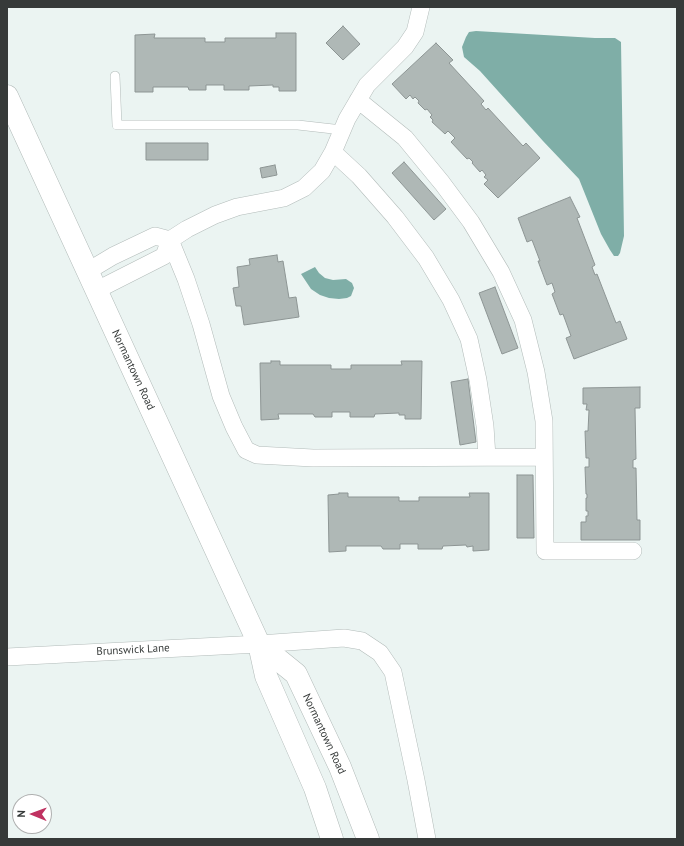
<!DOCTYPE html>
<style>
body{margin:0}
#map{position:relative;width:684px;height:846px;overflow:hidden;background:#ebf4f2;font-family:"PT Sans",sans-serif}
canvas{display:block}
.frame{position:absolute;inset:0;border:8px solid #363a39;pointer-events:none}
.north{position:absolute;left:12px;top:794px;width:40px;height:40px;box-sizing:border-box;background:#fff;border:1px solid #afb0b0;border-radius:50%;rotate:271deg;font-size:11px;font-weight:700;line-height:16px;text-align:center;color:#363a39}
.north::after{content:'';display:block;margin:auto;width:14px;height:18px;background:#c03261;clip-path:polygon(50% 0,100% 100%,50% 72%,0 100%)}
</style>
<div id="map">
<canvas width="684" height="846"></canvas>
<div class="frame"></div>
<div class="north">N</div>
</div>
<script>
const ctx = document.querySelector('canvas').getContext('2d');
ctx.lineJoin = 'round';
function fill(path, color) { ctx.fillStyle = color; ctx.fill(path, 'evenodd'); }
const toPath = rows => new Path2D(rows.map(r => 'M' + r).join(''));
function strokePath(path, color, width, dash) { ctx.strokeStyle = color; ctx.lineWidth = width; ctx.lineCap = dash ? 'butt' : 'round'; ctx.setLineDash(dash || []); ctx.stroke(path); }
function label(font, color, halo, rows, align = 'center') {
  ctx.font = font + ' "PT Sans",sans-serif'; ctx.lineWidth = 3; ctx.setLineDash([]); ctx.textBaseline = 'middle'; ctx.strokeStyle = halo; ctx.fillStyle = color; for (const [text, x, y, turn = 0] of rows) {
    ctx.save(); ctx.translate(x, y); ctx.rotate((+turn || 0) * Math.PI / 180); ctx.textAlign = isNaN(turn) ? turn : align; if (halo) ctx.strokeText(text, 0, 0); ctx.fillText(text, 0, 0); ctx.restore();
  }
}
const water = toPath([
 [476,31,595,38,615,38,621,42,624,236,620,253,618,256,614,256,610,250,601,234,579,179,543,141,480,71,464,57,462,47,466,37,469,32],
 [315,267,319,273,325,278,333,280,346,279,352,283,354,288,351,296,347,298,339,299,329,298,320,295,311,289,301,274]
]);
const building = toPath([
 [343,26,360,44,343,60,326,43,343,26],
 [276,33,296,33,296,91,279,91,279,87,273,87,273,85,249,86,249,90,224,90,224,85,206,85,206,90,189,90,188,87,153,87,153,92,135,92,135,35,155,34,154,38,205,38,205,42,225,42,225,38,276,38,276,33],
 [436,43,453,60,449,63,484,101,481,104,486,110,488,108,523,146,526,143,540,158,498,198,484,184,488,180,484,177,486,175,482,170,480,172,472,163,473,162,469,158,467,159,451,142,455,138,448,131,445,134,432,122,433,120,430,117,432,115,427,109,425,110,418,103,419,101,415,97,413,99,410,95,406,99,392,84,436,43],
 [146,143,208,143,208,160,146,160,146,143],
 [404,162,446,209,434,220,392,173,404,162],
 [275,165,277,175,262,178,260,168,275,165],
 [570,197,580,217,577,218,595,265,592,267,595,275,597,274,616,323,620,321,627,339,574,359,566,338,571,336,563,314,560,315,552,294,555,292,552,283,547,285,538,261,540,261,532,240,527,242,518,218,570,197],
 [277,255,278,262,283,261,289,298,296,297,299,317,244,325,241,306,236,306,233,288,239,287,237,267,250,265,249,259,277,255],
 [495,287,518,348,502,354,479,293,495,287],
 [271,361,280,361,280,365,331,365,331,369,351,369,351,365,402,365,401,361,422,361,421,419,405,419,405,415,399,415,399,413,375,414,374,417,350,417,350,412,332,412,332,417,315,417,313,414,278,414,279,419,261,420,260,363,271,363,271,361],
 [468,379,476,442,460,445,451,382,468,379],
 [640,387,640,408,635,408,636,459,633,460,633,468,636,468,637,520,640,520,640,540,581,540,581,522,586,522,586,516,588,516,588,511,586,511,586,498,587,498,587,494,586,494,585,467,589,467,589,458,586,458,585,431,588,431,589,410,586,410,587,404,583,404,583,388,640,387],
 [517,475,533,475,534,538,517,538,517,475],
 [339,493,348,493,348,497,399,497,399,501,419,501,419,497,470,497,469,493,489,493,489,550,473,551,473,546,467,547,466,545,443,546,442,549,418,549,418,544,400,544,400,549,383,549,381,546,346,546,346,551,329,552,328,495,339,494,339,493]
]);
const lane = toPath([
 [115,76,117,125,298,125,342,130]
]);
const street = toPath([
 [358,100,405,138,442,183,471,222,501,272,523,320,536,372,544,421,545,551,633,551],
 [333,152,359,176,395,217,426,258,451,300,469,339,478,380,485,426,487,457],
 [170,240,186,279,201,324,221,396,234,427,246,450,257,455,313,458,544,457],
 [88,271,113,256,155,236,170,240],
 [97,290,164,256,170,240,187,229,215,215,237,207,284,198,304,188,322,171,333,152,347,119,367,85,405,47,415,32,421,7],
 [7,657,259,644,344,638,362,641,380,653,393,672,416,780,427,839]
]);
const secondary = toPath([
 [7,96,259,644,266,676,315,788,332,839],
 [259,644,296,674,340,767,368,839]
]);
const streetNames = [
 ["Normantown Road",133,370,65],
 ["Brunswick Lane",133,650,-3],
 ["Normantown Road",324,734,65]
];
fill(water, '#7faea7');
fill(building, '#afb8b6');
strokePath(building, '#8d9594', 1);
strokePath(lane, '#b2bbb9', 10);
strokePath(street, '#b2bbb9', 18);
strokePath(secondary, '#b2bbb9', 23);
strokePath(lane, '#fff', 9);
strokePath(street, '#fff', 17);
strokePath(secondary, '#fff', 22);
label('11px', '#363a39', '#fff', streetNames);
</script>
